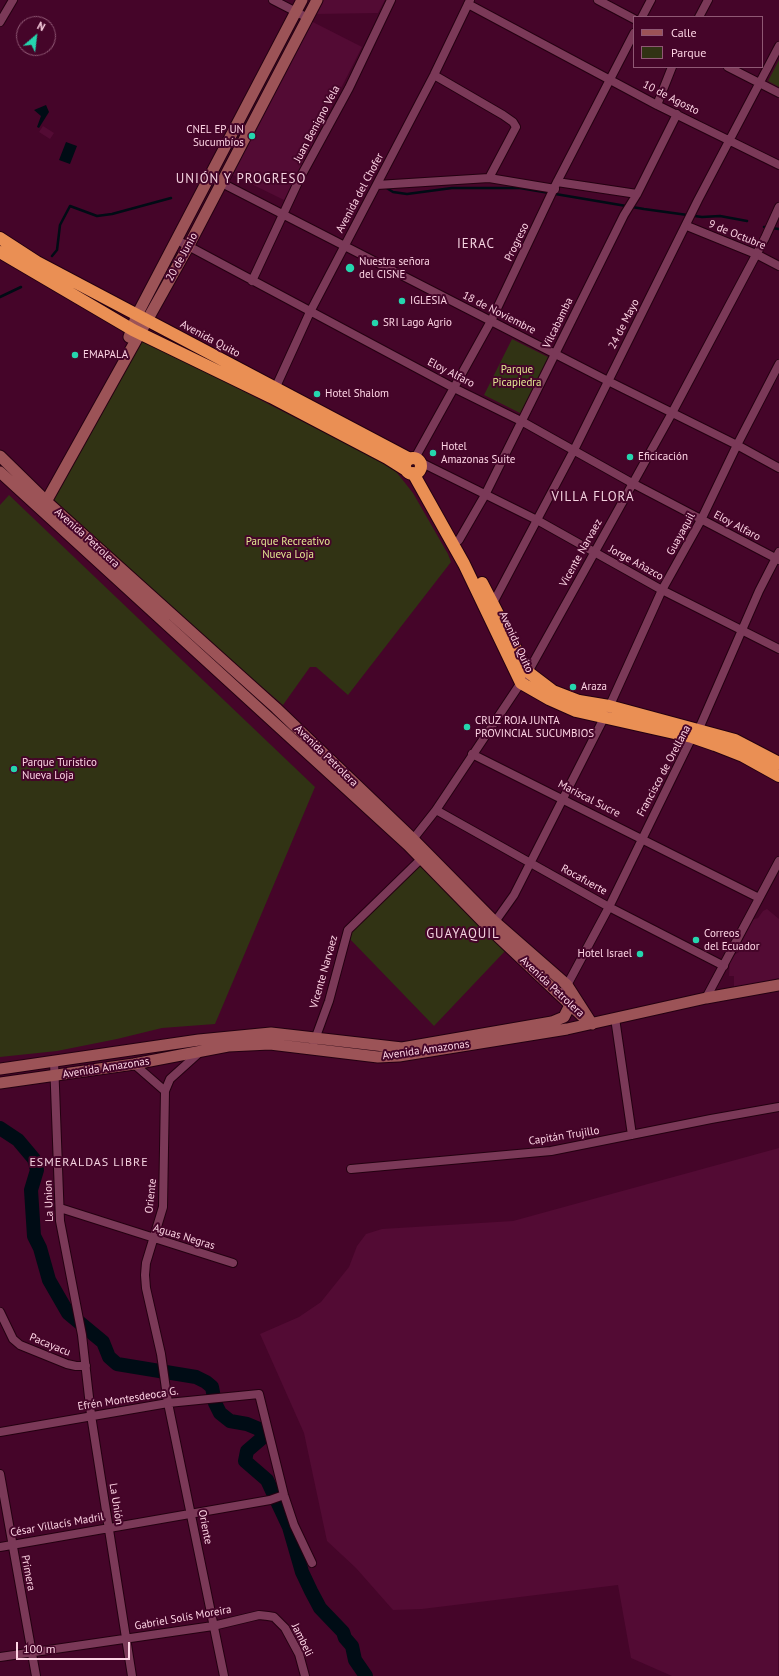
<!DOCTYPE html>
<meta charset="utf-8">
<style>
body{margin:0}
#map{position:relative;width:779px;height:1676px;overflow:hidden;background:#450529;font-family:"PT Sans",sans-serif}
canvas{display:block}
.legend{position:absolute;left:633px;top:16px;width:130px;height:52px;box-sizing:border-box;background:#450529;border:1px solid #8f5874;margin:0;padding:5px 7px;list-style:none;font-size:12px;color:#fdd4e4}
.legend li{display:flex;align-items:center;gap:8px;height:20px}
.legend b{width:20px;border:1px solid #8f5874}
.north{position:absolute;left:16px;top:16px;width:40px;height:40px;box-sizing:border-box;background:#450529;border:1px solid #8f5874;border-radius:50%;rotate:28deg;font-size:11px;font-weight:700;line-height:16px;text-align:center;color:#fdd4e4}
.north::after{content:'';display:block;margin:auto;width:14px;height:18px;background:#25d5ae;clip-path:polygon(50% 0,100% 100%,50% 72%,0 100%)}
.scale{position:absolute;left:16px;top:1642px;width:114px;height:18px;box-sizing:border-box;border:2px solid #fdd4e4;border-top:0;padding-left:5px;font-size:12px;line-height:14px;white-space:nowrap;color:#fdd4e4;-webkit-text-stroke:3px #450529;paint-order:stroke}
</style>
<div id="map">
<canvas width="779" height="1676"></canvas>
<ul class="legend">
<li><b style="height:5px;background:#9c5357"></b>Calle</li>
<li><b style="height:11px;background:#313314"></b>Parque</li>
</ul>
<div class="north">N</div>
<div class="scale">100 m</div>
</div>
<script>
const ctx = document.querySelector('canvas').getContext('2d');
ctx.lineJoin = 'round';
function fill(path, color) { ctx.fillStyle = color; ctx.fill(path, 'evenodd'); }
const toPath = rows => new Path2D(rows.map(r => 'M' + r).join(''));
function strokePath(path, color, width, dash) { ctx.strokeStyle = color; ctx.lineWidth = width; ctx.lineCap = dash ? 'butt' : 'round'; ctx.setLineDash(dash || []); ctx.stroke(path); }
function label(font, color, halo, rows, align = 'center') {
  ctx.font = font + ' "PT Sans",sans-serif'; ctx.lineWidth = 4; ctx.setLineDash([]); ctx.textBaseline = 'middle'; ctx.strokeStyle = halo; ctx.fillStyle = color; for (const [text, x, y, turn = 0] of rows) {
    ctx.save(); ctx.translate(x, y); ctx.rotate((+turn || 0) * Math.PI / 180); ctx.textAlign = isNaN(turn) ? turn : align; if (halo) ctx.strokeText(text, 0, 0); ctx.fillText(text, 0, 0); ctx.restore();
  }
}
const built = toPath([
 [322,0,385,0,378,13,315,14],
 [309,20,362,47,284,200,229,173],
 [43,126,54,133,50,139,39,132],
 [767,909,779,919,779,978,734,990,734,976,729,976,730,957,739,952,738,947,751,920,758,918,763,911],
 [779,1148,778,1676,672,1676,631,1658,618,1585,422,1609,393,1610,356,1568,327,1541,304,1433,260,1334,299,1317,321,1302,349,1267,357,1246,366,1234,382,1229,513,1221]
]);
const green = toPath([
 [779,60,779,87,768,81],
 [141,339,384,463,394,469,413,493,448,554,451,562,348,695,316,667,310,667,283,705,226,656,53,499],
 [512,339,550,358,522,414,484,395],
 [9,495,315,787,215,1024,162,1028,117,1039,57,1051,0,1057,0,505],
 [419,863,507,949,434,1026,347,936]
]);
const water = toPath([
 [46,105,49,112,39,128,37,127,41,116,34,110],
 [66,142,77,146,70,164,59,160]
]);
const stream = toPath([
 [385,187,393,192,407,194,452,188,520,188,644,209,702,217,720,216,747,221],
 [764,227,779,229],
 [52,256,57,250,60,225,70,206,97,216,112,214,171,198],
 [0,297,21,287]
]);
const river = toPath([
 [0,1128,18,1140,34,1159,37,1170,31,1190,34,1236,40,1248,49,1280,68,1313,103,1342,109,1357,117,1364,196,1377,206,1382,212,1387,215,1403,220,1413,230,1421,247,1424,259,1429,262,1434,261,1439,247,1451,245,1461,267,1480,289,1527,302,1572,311,1591,320,1608,343,1632,345,1638,352,1646,355,1660,366,1676]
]);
const street = toPath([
 [273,0,308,18],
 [598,0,634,19],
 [468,4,657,105,779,165],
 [642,17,651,0],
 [699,17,708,0],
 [0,22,13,0],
 [728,67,779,93],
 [434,75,503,115,513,122,516,127,489,178],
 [657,105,672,67],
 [210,177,608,381,737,445,779,468],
 [557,182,637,194],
 [377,185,489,178,555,189],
 [687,226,756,254,779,266],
 [177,240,454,388,523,422,632,483,779,560],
 [252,281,300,178,349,88,391,0],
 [274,391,310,312,434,75,470,0],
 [415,458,491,321,557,182,634,33],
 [420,462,537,520,662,590,779,649],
 [459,540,485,495,624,215,637,194,677,114],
 [489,605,493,603,574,450,698,200,779,46],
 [472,754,759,898],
 [436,810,609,907,724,966],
 [410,843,436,810,528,672,672,413,765,238,779,207],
 [492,926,514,895,605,716,662,590,701,520,737,445,779,364],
 [565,989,609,907,692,737,698,731,759,591,779,552],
 [706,998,779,861],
 [615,1018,632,1135],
 [314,1042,329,1001,348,930,421,859],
 [200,1052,170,1079,165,1091,163,1207,146,1263,145,1275,146,1288,161,1354,168,1403,224,1676],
 [54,1061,60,1221,82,1335,91,1415,132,1676],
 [134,1064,165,1091],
 [351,1169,551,1151,711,1119,779,1107],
 [60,1208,233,1263],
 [0,1312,13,1339,20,1345,67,1364,76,1366,86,1366],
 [0,1432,168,1403,259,1394,284,1495,294,1525,312,1563],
 [0,1474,36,1676],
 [0,1547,270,1500,284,1495],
 [0,1657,213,1626,259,1615,268,1616,274,1617,285,1628,299,1654,305,1676]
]);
const secondary = toPath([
 [129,337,137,315,302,0],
 [0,456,47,502,276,708,414,840,495,922,567,985,592,1024],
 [0,472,408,845,490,929,582,1016],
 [43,507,188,247,317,0],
 [0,1069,199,1040,271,1033,402,1048,552,1022,564,1017,570,1005],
 [0,1083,134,1064,228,1046,270,1044,378,1057,399,1056,567,1029,706,998,779,985]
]);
const highway = toPath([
 [0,238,37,262,410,459],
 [0,252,133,330,271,397,387,458,406,470],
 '405 466a8 8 0 1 1 16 0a8 8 0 1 1-16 0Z',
 [413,473,464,564,521,683,549,699,576,711,692,737,715,745,743,756,779,776],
 [482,583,528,672,553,691,579,701,609,706,735,740,779,763]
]);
const markers = [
 [252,136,4,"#25d5ae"],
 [350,268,5,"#25d5ae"],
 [402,301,4,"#25d5ae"],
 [375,323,4,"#25d5ae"],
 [75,355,4,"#25d5ae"],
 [317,394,4,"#25d5ae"],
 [433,453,4,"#25d5ae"],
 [630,457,4,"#25d5ae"],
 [573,687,4,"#25d5ae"],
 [467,727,4,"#25d5ae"],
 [14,769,4,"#25d5ae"],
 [696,940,4,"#25d5ae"],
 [640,954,4,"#25d5ae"]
];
const streetNames = [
 ["10 de Agosto",671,98,27],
 ["Juan Benigno Vela",317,124,-62],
 ["Avenida del Chofer",360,193,-62],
 ["9 de Octubre",737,235,22],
 ["Progreso",517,242,-64],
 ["20 de Junio",182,257,-61],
 ["18 de Noviembre",499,313,27],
 ["Vilcabamba",558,323,-64],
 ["24 de Mayo",624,324,-63],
 ["Avenida Quito",210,339,28],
 ["Eloy Alfaro",451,373,27],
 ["Eloy Alfaro",737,526,28],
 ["Guayaquil",681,534,-61],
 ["Avenida Petrolera",87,538,42],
 ["Vicente Narvaez",581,553,-61],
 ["Jorge Añazco",636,563,29],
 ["Avenida Quito",516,642,65],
 ["Avenida Petrolera",326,756,44],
 ["Francisco de Orellana",664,771,-62],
 ["Mariscal Sucre",589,799,27],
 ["Rocafuerte",584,880,29],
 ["Vicente Narvaez",324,972,-74],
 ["Avenida Petrolera",552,987,43],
 ["Avenida Amazonas",426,1050,-8],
 ["Avenida Amazonas",106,1068,-9],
 ["Capitán Trujillo",564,1136,-9],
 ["Oriente",151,1196,-84],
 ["La Union",49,1201,-92],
 ["Aguas Negras",184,1237,17],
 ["Pacayacu",50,1345,22],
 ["Efrén Montesdeoca G.",128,1399,-9],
 ["La Unión",116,1504,81],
 ["César Villacís Madril",57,1525,-10],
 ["Oriente",205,1527,79],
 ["Primera",28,1573,79],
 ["Gabriel Solís Moreira",183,1618,-10],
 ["Jambeli",302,1640,64]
];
const poiNames = [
 ["CNEL EP UN",244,130,"right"],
 ["Sucumbíos",244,143,"right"],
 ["Nuestra señora",359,262],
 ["del CISNE",359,275],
 ["IGLESIA",410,301],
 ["SRI Lago Agrio",383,323],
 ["EMAPALA",83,355],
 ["Hotel Shalom",325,394],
 ["Hotel",441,447],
 ["Amazonas Suite",441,460],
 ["Eficicación",638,457],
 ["Araza",581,687],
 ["CRUZ ROJA JUNTA",475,721],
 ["PROVINCIAL SUCUMBIOS",475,734],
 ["Parque Turístico",22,763],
 ["Nueva Loja",22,776],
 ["Correos",704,934],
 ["del Ecuador",704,947],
 ["Hotel Israel",632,954,"right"]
];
const parkNames = [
 ["Parque",517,370],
 ["Picapiedra",517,383],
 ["Parque Recreativo",288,542],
 ["Nueva Loja",288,555]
];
const neighbourhoodNames = [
 ["ESMERALDAS LIBRE",89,1163]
];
const quarterNames = [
 ["UNIÓN Y PROGRESO",241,179],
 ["IERAC",476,244],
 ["VILLA FLORA",593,497],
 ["GUAYAQUIL",463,934]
];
fill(built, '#530b34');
fill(green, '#313314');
fill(water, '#000c15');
strokePath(stream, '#000c15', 2.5);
strokePath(river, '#000c15', 14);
strokePath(street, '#240011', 10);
strokePath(secondary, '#240011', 13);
strokePath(highway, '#240011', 14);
strokePath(street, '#7b3958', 8);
strokePath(secondary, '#9c5357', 11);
strokePath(highway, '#ea8f54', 12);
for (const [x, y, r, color] of markers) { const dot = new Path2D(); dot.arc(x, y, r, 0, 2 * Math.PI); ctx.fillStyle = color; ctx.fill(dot); strokePath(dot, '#450529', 1.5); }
label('11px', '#fdd4e4', '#450529', streetNames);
label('11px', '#fdd4e4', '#450529', poiNames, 'left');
label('11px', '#e2e991', '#450529', parkNames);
ctx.letterSpacing = '1px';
label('12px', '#f5d4e1', '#450529', neighbourhoodNames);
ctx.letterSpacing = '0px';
ctx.letterSpacing = '1px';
label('13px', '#f5d4e1', '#450529', quarterNames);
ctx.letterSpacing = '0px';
</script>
